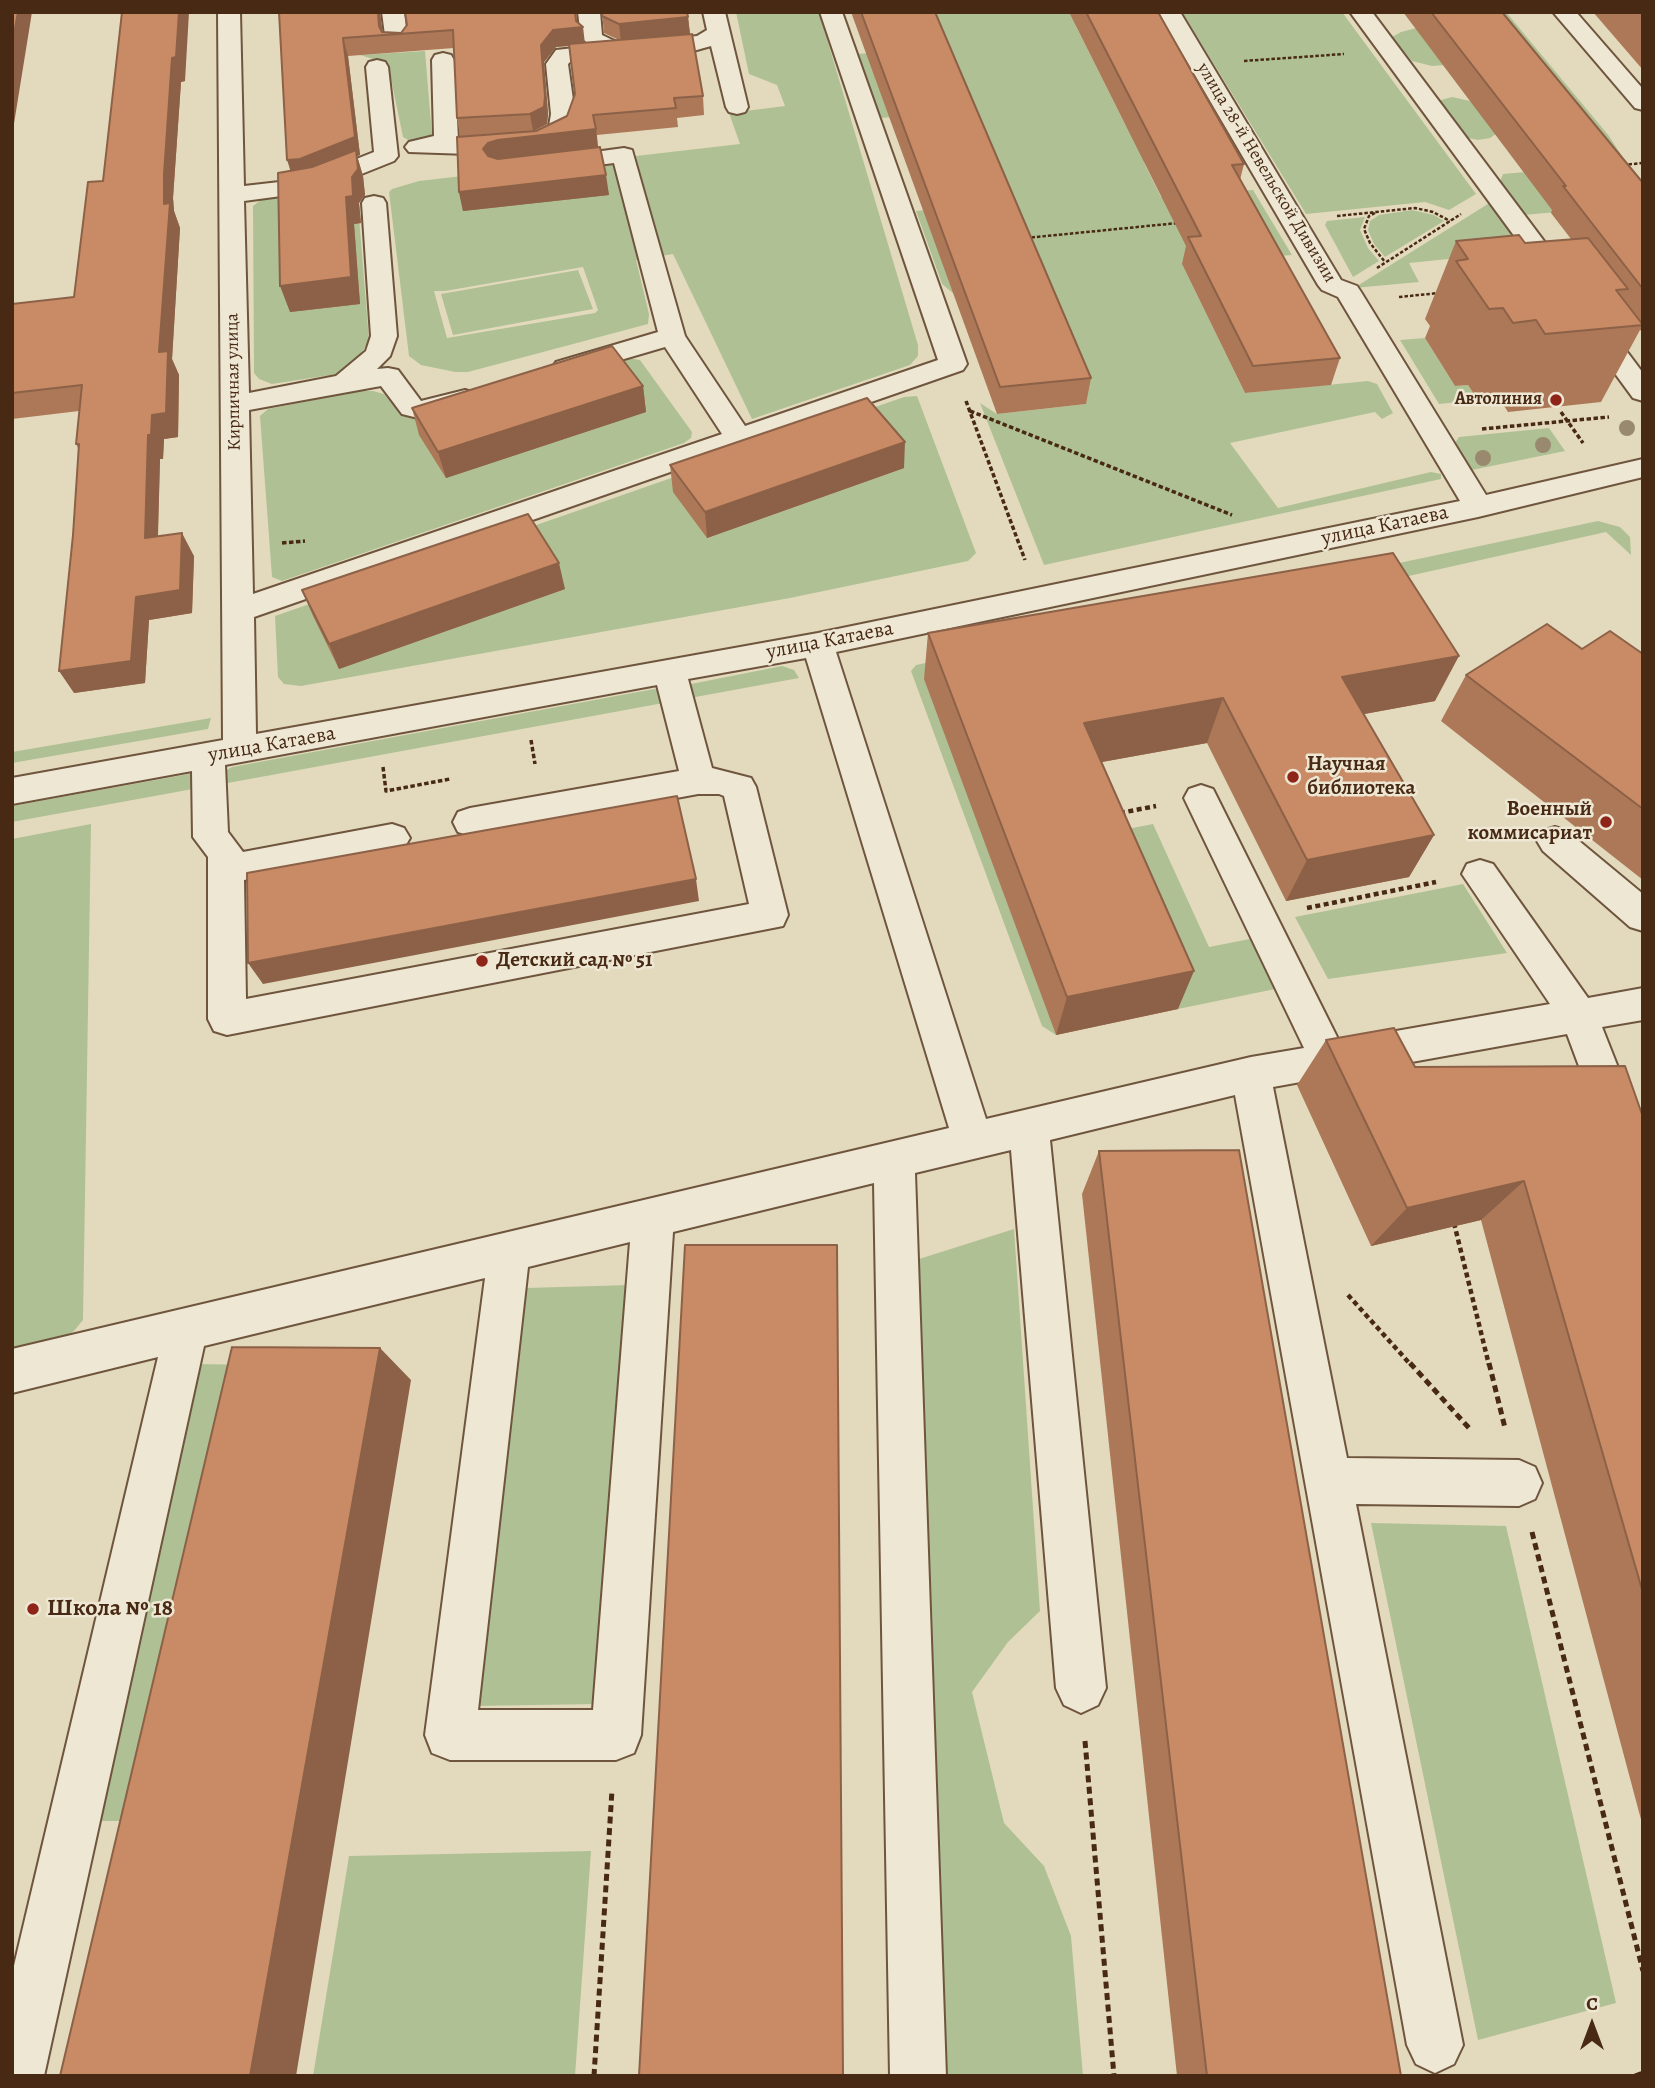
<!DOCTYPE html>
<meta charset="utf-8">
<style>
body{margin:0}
#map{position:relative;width:1655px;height:2088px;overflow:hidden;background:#e3dabd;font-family:Alegreya,serif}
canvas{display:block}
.frame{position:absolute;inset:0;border:14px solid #482914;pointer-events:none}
.north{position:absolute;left:1557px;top:1990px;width:70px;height:70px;-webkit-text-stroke:5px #ede7d4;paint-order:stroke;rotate:0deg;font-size:19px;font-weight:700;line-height:28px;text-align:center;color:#482914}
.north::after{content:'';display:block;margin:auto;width:24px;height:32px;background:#482914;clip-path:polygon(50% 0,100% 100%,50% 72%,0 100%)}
</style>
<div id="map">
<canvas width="1655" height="2088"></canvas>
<div class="frame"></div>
<div class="north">С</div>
</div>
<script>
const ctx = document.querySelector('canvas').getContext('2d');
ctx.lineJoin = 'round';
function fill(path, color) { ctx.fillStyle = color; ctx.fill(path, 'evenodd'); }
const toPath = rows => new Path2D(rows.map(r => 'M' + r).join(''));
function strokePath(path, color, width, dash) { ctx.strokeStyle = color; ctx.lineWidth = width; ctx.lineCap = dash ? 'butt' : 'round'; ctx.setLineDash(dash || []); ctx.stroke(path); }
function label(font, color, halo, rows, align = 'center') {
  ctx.font = font + ' Alegreya,serif'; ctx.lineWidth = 5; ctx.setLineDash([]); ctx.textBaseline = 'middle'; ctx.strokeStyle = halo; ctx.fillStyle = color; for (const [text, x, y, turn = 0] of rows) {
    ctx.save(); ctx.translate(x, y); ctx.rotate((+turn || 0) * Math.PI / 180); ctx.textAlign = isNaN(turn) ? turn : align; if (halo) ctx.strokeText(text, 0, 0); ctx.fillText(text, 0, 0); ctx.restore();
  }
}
const green = toPath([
 [736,12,819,12,918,345,918,356,910,365,752,419,673,254,636,260,649,314,648,324,468,372,455,372,421,365,409,356,389,192,392,189,419,181,740,144,729,113,785,106,777,85,749,74],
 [583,267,598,310,595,313,447,338,434,291,445,291],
 [922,12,1079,12,1076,26,1126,126,1136,125,1145,165,1161,197,1253,190,1292,255,1182,264,1245,393,1368,381,1377,384,1393,413,1382,419,1375,412,1230,443,1278,508,1431,472,1441,474,1441,479,1044,565,980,403,997,414,1086,404,942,284,916,211,1002,203,964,111,881,118,857,54,937,48],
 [1182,12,1342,12,1476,194,1449,210,1425,202,1306,214],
 [1477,12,1506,12,1609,136,1633,173,1626,206,1523,215,1499,184,1503,174,1592,166,1502,61,1432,66,1412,61,1392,37,1401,32],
 [425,51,432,136,427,140,410,141,403,137,390,74,383,62,360,55],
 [1452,97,1479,103,1500,131,1490,138,1478,140,1463,137,1439,104,1441,100],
 [341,189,357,192,369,340,358,359,337,374,272,384,259,379,254,373,253,206,262,199],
 [1491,202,1543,271,1478,256,1409,263,1419,282,1354,288],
 [1412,210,1434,215,1444,221,1385,257,1374,244,1368,230,1370,221,1379,215],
 [1365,217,1360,230,1368,248,1379,261,1353,277,1325,225,1327,221],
 [578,270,593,309,453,335,441,294],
 [1425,338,1455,386,1468,385,1478,400,1439,404,1400,340],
 [629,358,640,360,692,432,691,438,684,443,282,581,272,577,260,416,268,409,359,391,373,391,384,394,400,413,411,415],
 [917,396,976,553,968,561,790,598,301,686,284,684,278,677,275,616,904,397],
 [1549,428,1565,451,1472,470,1455,443,1459,437],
 [1598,521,1620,527,1630,537,1631,555,1606,532,1373,584,925,679,1056,1035,1042,1026,911,671,916,665],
 [782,666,794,670,799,678,690,698,688,689,691,684],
 [654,689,661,690,669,702,217,785,225,771,232,767],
 [211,718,208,729,12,763,12,752],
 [200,772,204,787,12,822,12,806],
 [91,824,83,1320,74,1331,63,1339,12,1351,12,839],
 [1153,824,1209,947,1255,938,1280,988,1178,1009,1102,834],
 [1463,884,1507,953,1328,979,1295,917],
 [1014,1229,1040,1611,1008,1642,972,1692,1004,1823,1044,1866,1071,1936,1083,2076,946,2076,919,1259],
 [630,1285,600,1704,472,1706,525,1288],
 [194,1364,263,1365,160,1821,89,1821],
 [1371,1523,1506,1526,1616,2003,1478,2040],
 [591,1851,575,2076,313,2076,349,1856]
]);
const pathFar3 = toPath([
 [1244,61,1344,54],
 [1623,165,1643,163],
 [1375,213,1369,216,1364,229,1370,243,1385,262],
 [1337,216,1415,208,1433,212,1450,221],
 [1026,238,1178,223],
 [1377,268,1461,214],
 [1399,297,1439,293]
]);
const pathFar2 = toPath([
 [966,401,1025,560],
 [970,411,1232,515],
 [1561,412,1583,443],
 [1482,429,1609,417],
 [282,543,305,541],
 [531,740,535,764],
 [383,767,386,791,450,779]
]);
const pathFar1 = toPath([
 [1120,813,1156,806],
 [1307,908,1436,882],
 [1454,1223,1489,1365],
 [1348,1295,1411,1365]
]);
const path = toPath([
 [1410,1363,1469,1428],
 [1489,1363,1505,1428],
 [1532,1532,1643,1971],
 [1085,1741,1114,2076],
 [594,2076,612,1790],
 [1635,2076,1643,2073]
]);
const minor = toPath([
 [218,12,240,12,244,186,306,179,374,152,366,67,369,62,377,60,385,62,388,67,398,156,394,161,319,191,244,201,249,393,336,376,366,351,371,336,362,203,365,198,374,196,383,198,386,203,397,336,390,356,377,369,388,368,398,370,421,401,465,390,475,393,479,399,475,405,426,420,402,414,381,386,249,410,253,594,722,434,665,347,566,376,556,374,552,368,556,362,658,332,614,163,551,171,543,169,539,164,543,159,624,148,632,150,685,336,745,426,938,360,820,12,842,12,967,364,963,370,254,617,256,734,818,633,1460,501,1338,297,1322,290,1318,285,1158,12,1180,12,1341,280,1357,286,1361,292,1486,495,1643,459,1643,477,1478,517,836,652,986,1119,1251,1057,1304,1048,1184,798,1189,789,1201,785,1213,789,1339,1041,1550,1004,1462,874,1467,864,1480,860,1493,864,1588,998,1643,988,1643,1020,1602,1027,1643,1131,1643,1203,1629,1197,1623,1184,1567,1034,1273,1087,1347,1458,1519,1460,1535,1467,1542,1483,1535,1499,1519,1506,1356,1504,1463,2045,1454,2064,1435,2073,1416,2064,1407,2045,1235,1095,1050,1140,1106,1688,1098,1705,1081,1713,1064,1705,1056,1688,1011,1150,915,1173,946,2076,890,2076,874,1183,673,1232,641,1735,634,1753,616,1760,450,1760,432,1753,425,1735,485,1278,204,1346,44,2076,12,2076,12,1974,158,1357,12,1393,12,1349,949,1128,806,658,688,679,712,768,751,778,756,787,788,915,783,926,227,1035,214,1031,208,1019,208,857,193,837,192,771,12,804,12,778,223,740,218,12],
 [657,685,679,771,470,808,458,812,453,822,458,832,470,836,698,794,719,794,724,796,749,904,246,999,244,880,392,852,404,848,410,838,404,828,392,824,243,852,228,832,225,765,657,685],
 [630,1242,593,1710,478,1710,528,1267,630,1242],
 [382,12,404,12,408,43,405,48,389,48,386,43,382,12],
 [578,12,600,12,602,35,621,44,697,36,707,30,703,12,725,12,748,107,745,112,737,114,729,112,726,107,711,46,686,53,571,61,568,64,575,114,568,135,539,148,469,154,409,152,405,147,409,142,434,136,432,60,435,55,443,53,451,55,454,60,458,139,534,134,549,126,551,114,546,64,556,50,592,46,581,38,578,12],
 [1350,12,1372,12,1643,373,1643,401,1633,398,1350,12],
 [1553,12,1576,12,1643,89,1643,110,1635,108,1553,12],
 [1555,827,1567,831,1643,894,1643,931,1630,927,1543,851,1537,841,1543,831,1555,827]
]);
const trees = [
 [1627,428],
 [1543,445],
 [1483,458]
];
const wall = toPath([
 [122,12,185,81,181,82,173,198,174,211,180,228,172,359,179,375,178,437,164,439,163,459,160,459,158,536,194,556,192,613,149,620,145,683,74,693,73,535,79,450,76,444,79,411,12,419,12,304,74,297,103,181],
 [279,12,380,12,382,32,401,33,407,25,405,12,576,12,577,22,585,43,619,40,604,33,602,12,688,17,690,34,703,96,704,115,677,118,678,127,597,135,598,148,609,195,463,211,459,192,460,136,457,118,454,48,348,56,360,155,357,156,363,176,365,195,359,203,361,223,354,224,360,304,290,312,290,171],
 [570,46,575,94,567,116,534,131,547,124,548,114,544,62,556,47],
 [851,12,935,12,1091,378,1086,404,997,414],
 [1069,12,1158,12,1244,164,1240,180,1340,358,1331,385,1245,393,1182,264,1186,246],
 [1403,12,1502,12,1643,183,1643,332,1640,330,1601,402,1508,412,1499,398,1478,400,1468,385,1455,386,1425,338,1430,326,1425,319,1456,241,1525,243,1571,239,1551,213,1552,210],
 [1593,12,1643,12,1643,70],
 [643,386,646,412,446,478,419,435,412,408],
 [670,465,904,468,707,538,673,492],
 [565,589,339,669,313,616,302,590],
 [928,633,1435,701,1364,714,1434,835,1409,877,1286,901,1207,743,1102,762,1178,1009,1056,1035,924,679],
 [1582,649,1643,654,1643,880,1441,721,1466,675],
 [1326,1040,1415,1067,1643,1117,1643,1827,1481,1220,1371,1246,1297,1085],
 [1099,1151,1401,2076,1177,2076,1082,1194]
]);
const shadedWall = toPath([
 [18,12,32,12,12,136,12,45],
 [179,12,189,12,185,81,181,82,173,198,174,211,180,228,172,359,179,375,178,437,164,439,163,459,160,459,157,562,145,538,148,435,152,415,159,352,164,204,164,174,172,58],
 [378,12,380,12,383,35,379,26],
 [575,12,576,12,577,27,583,27,585,44,556,47,544,62,548,114,547,124,533,131,530,114,541,45,553,30],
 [688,17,690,34,621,41,619,24],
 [343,38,348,56,360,155,357,156,363,176,365,195,359,203,361,223,354,224,360,304,290,312,280,286,293,178,287,160],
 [596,129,598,148,492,162,483,149,488,143,498,140],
 [606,175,609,195,463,211,459,192],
 [643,386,646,412,446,478,438,452],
 [905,442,904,468,707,538,705,512],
 [182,533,194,556,192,613,149,620,145,683,74,693,59,671,136,597],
 [559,563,565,589,339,669,329,644],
 [1459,656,1435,701,1321,722,1342,677],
 [1223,698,1207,743,1074,767,1084,723],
 [1434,835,1409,877,1286,901,1307,860],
 [696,879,699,901,263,984,248,963],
 [1194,971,1178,1009,1056,1035,1067,997],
 [1524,1181,1481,1220,1371,1246,1407,1208],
 [380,1348,411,1380,296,2076,250,2076]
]);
const building = toPath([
 [12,12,18,12,12,45,12,12],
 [122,12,179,12,176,57,172,58,164,174,164,204,170,203,159,352,168,351,166,413,152,415,151,435,148,435,145,538,182,533,180,590,136,597,131,661,59,671,73,535,79,444,76,444,82,385,12,393,12,304,74,297,88,182,103,181,122,12],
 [279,12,378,12,379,26,382,32,401,33,407,25,405,12,575,12,576,21,583,27,553,30,541,45,545,96,544,107,530,114,457,118,453,30,343,38,355,137,300,159,287,160,279,12],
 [602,12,687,12,688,17,619,24,602,16,602,12],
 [861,12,935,12,1091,378,1000,387,861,12],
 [1086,12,1158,12,1244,164,1232,165,1340,358,1253,366,1188,237,1201,236,1086,12],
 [1431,12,1502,12,1643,183,1643,289,1563,186,1566,186,1431,12],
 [692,34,703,96,674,98,676,108,593,115,596,129,498,140,488,143,483,149,488,156,498,159,600,147,606,175,459,192,457,137,536,131,567,116,575,94,569,44,692,34],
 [356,150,358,169,352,177,353,196,346,197,351,277,280,286,278,173,312,167,356,150],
 [1519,235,1525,243,1588,238,1628,289,1616,290,1643,325,1545,334,1536,320,1513,323,1503,308,1489,309,1456,261,1468,259,1456,241,1519,235],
 [612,346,643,386,438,452,412,408,612,346],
 [867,398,905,442,705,512,670,465,867,398],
 [528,514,559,563,329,644,302,590,528,514],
 [1393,553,1459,656,1342,677,1434,835,1307,860,1223,698,1084,723,1194,971,1067,997,928,633,1393,553],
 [1547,624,1582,649,1610,631,1643,654,1643,809,1466,675,1547,624],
 [677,796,696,879,248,963,247,873,677,796],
 [1394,1028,1415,1067,1625,1066,1643,1117,1643,1593,1524,1181,1407,1208,1326,1040,1394,1028],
 [1239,1150,1401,2076,1207,2076,1099,1151,1239,1150],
 [685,1245,837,1245,843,2076,639,2076,685,1245],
 [232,1347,380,1348,250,2076,60,2076,232,1347]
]);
const markers = [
 [1556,400,7,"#8f2418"],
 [1293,777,7,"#8f2418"],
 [1606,822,7,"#8f2418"],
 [482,961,7,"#8f2418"],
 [33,1609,7,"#8f2418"]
];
const farStreetnames = [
 ["улица 28-й Невельской Дивизии",1266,173,59],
 ["Кирпичная улица",234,382,-91]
];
const farPoinames = [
 ["Автолиния",1542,400]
];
const streetNames = [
 ["улица Катаева",1385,526,-12],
 ["улица Катаева",830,641,-11],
 ["улица Катаева",272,745,-10]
];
const poiNames = [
 ["Научная",1307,765],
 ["библиотека",1307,789],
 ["Военный",1592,810,"right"],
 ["коммисариат",1592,834,"right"],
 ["Детский сад № 51",496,961]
];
const nearPoinames = [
 ["Школа № 18",47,1609]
];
fill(green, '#afc194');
strokePath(minor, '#6f553e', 4);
strokePath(pathFar3, '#482914', 2.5, [3.5, 2]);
strokePath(pathFar2, '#482914', 3.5, [4.5, 2.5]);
strokePath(pathFar1, '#482914', 4.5, [5, 3.5]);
strokePath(path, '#482914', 5, [7, 4.5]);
fill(minor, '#ede7d4');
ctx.fillStyle = '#99896e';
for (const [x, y] of trees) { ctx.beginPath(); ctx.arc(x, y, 8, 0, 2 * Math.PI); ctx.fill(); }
fill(wall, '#ac7857');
fill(shadedWall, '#8c6147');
fill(building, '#c88b65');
strokePath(building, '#8c6147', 2);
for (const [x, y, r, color] of markers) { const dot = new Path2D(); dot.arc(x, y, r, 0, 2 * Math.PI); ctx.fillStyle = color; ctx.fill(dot); strokePath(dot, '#ede7d4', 2.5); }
label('18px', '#482914', '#ede7d4', farStreetnames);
label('bold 18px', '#482914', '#ede7d4', farPoinames, 'right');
label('21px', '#482914', '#ede7d4', streetNames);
label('bold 21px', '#482914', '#ede7d4', poiNames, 'left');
label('bold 24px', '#482914', '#ede7d4', nearPoinames, 'left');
</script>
